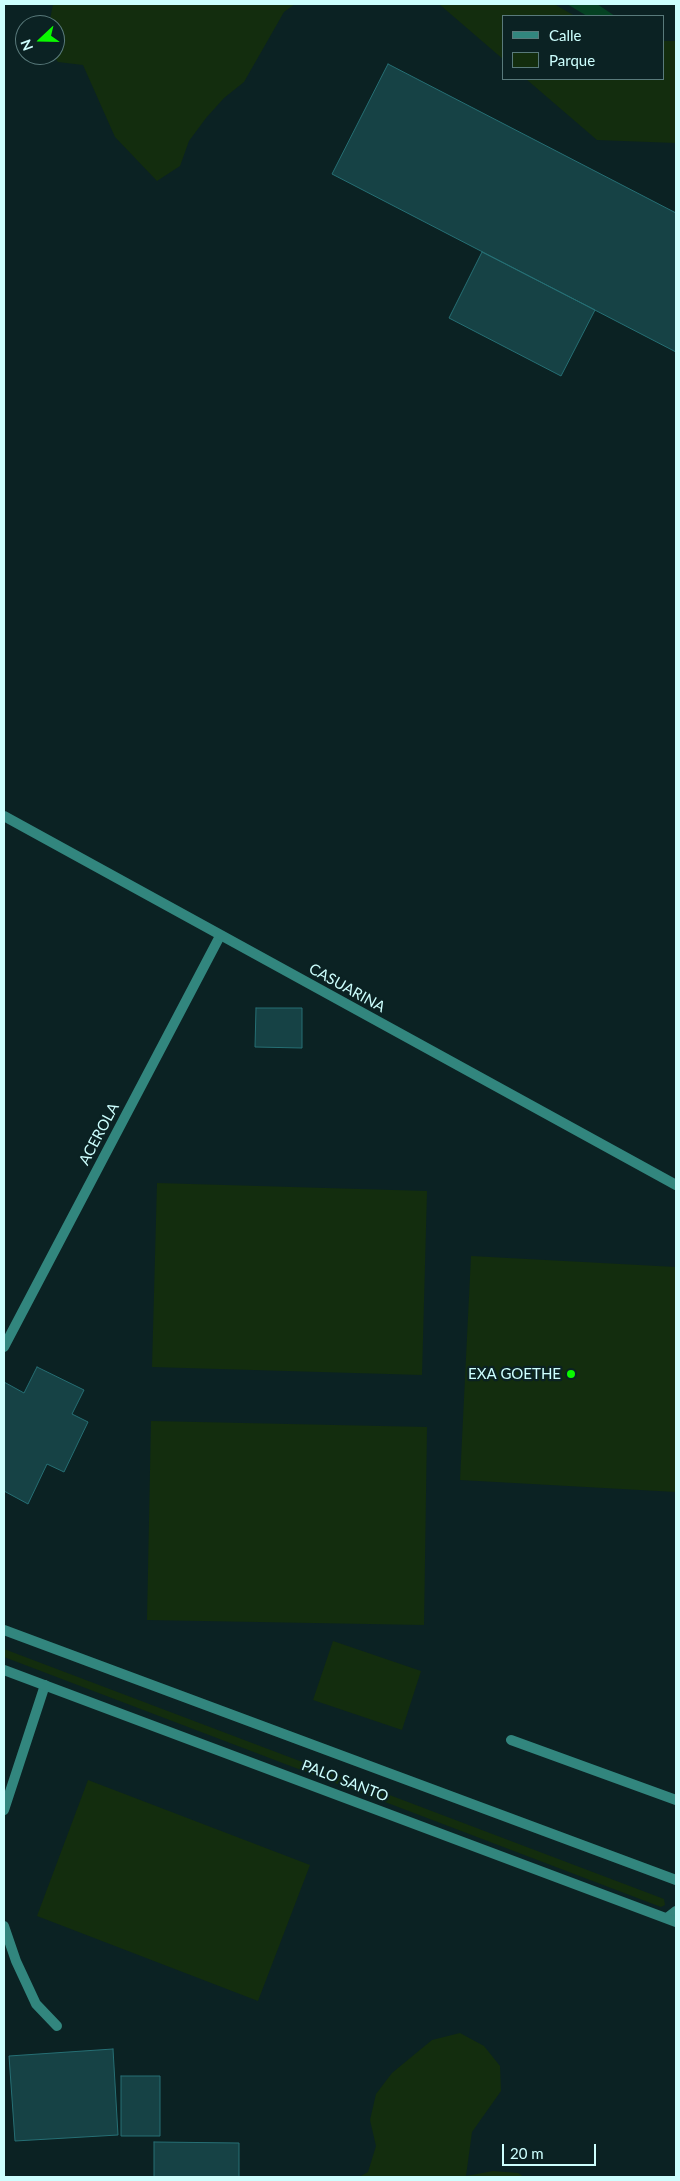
<!DOCTYPE html>
<style>
body{margin:0}
#map{position:relative;width:680px;height:2181px;overflow:hidden;background:#0b2223;font-family:Lato,sans-serif}
canvas{display:block}
.frame{position:absolute;inset:0;border:5px solid #cdfffe;pointer-events:none}
.legend{position:absolute;left:502px;top:15px;width:162px;height:65px;box-sizing:border-box;background:#0b2223;border:1px solid #597a7b;margin:0;padding:6px 9px;list-style:none;font-size:15px;color:#cdfffe}
.legend li{display:flex;align-items:center;gap:10px;height:25px}
.legend b{width:25px;border:1px solid #597a7b}
.north{position:absolute;left:15px;top:15px;width:50px;height:50px;box-sizing:border-box;background:#0b2223;border:1px solid #597a7b;border-radius:50%;rotate:249deg;font-size:14px;font-weight:700;line-height:20px;text-align:center;color:#cdfffe}
.north::after{content:'';display:block;margin:auto;width:18px;height:22px;background:#0af800;clip-path:polygon(50% 0,100% 100%,50% 72%,0 100%)}
.scale{position:absolute;left:502px;top:2144px;width:94px;height:22px;box-sizing:border-box;border:2px solid #cdfffe;border-top:0;padding-left:6px;font-size:15px;line-height:18px;white-space:nowrap;color:#cdfffe;-webkit-text-stroke:4px #0b2223;paint-order:stroke}
</style>
<div id="map">
<canvas width="680" height="2181"></canvas>
<div class="frame"></div>
<ul class="legend">
<li><b style="height:6px;background:#32867e"></b>Calle</li>
<li><b style="height:14px;background:#132d0e"></b>Parque</li>
</ul>
<div class="north">N</div>
<div class="scale">20 m</div>
</div>
<script>
const ctx = document.querySelector('canvas').getContext('2d');
ctx.lineJoin = 'round';
function fill(path, color) { ctx.fillStyle = color; ctx.fill(path, 'evenodd'); }
const toPath = rows => new Path2D(rows.map(r => 'M' + r).join(''));
function strokePath(path, color, width, dash) { ctx.strokeStyle = color; ctx.lineWidth = width; ctx.lineCap = dash ? 'butt' : 'round'; ctx.setLineDash(dash || []); ctx.stroke(path); }
function label(font, color, halo, rows, align = 'center') {
  ctx.font = font + ' Lato,sans-serif'; ctx.lineWidth = 4.5; ctx.setLineDash([]); ctx.textBaseline = 'middle'; ctx.strokeStyle = halo; ctx.fillStyle = color; for (const [text, x, y, turn = 0] of rows) {
    ctx.save(); ctx.translate(x, y); ctx.rotate((+turn || 0) * Math.PI / 180); ctx.textAlign = isNaN(turn) ? turn : align; if (halo) ctx.strokeText(text, 0, 0); ctx.fillText(text, 0, 0); ctx.restore();
  }
}
const green = toPath([
 [53,4,295,4,284,12,244,82,224,98,206,118,189,141,180,166,157,181,115,137,83,65,58,62,53,55,55,55,55,25,49,25],
 [439,4,554,4,575,16,504,16,504,60],
 [664,41,676,41,676,143,597,140,526,79,664,79],
 [157,1183,427,1191,422,1375,152,1367],
 [471,1256,676,1267,676,1492,460,1480],
 [151,1421,427,1427,424,1625,147,1620],
 [333,1641,421,1671,402,1730,313,1700],
 [4,1649,664,1899,665,1905,661,1907,4,1657],
 [88,1780,310,1865,258,2001,37,1916],
 [460,2033,484,2046,500,2066,501,2091,472,2132,466,2176,493,2171,518,2173,524,2177,359,2177,368,2172,376,2146,370,2120,376,2094,392,2073,432,2040]
]);
const water = toPath([
 [567,4,597,4,615,16,587,16]
]);
const building = toPath([
 [388,64,676,213,676,352,332,174,388,64],
 [482,252,595,310,561,376,449,318,482,252],
 [256,1008,302,1008,302,1048,255,1047,256,1008],
 [37,1367,84,1390,72,1414,88,1422,64,1472,47,1464,28,1504,4,1491,4,1382,24,1393,37,1367],
 [113,2049,118,2135,15,2141,9,2056,113,2049],
 [121,2076,160,2076,160,2136,121,2136,121,2076],
 [154,2142,239,2143,239,2177,154,2177,154,2142]
]);
const service = toPath([
 [511,1740,676,1800],
 [4,1810,45,1685],
 [667,1918,676,1911],
 [4,1926,16,1961,36,2004,57,2026]
]);
const minor = toPath([
 [4,1347,220,936]
]);
const tertiary = toPath([
 [4,816,676,1185],
 [4,1630,676,1880],
 [4,1670,676,1922]
]);
const markers = [
 [571,1374,5,"#0af800"]
];
const streetNames = [
 ["CASUARINA",347,988,29],
 ["ACEROLA",99,1134,-62],
 ["PALO SANTO",345,1781,21]
];
const poiNames = [
 ["EXA GOETHE",561,1374]
];
fill(green, '#132d0e');
fill(water, '#054223');
fill(building, '#164245');
strokePath(building, '#266f74', 1);
strokePath(service, '#32867e', 10);
strokePath(minor, '#32867e', 10);
strokePath(tertiary, '#32867e', 10);
for (const [x, y, r, color] of markers) { const dot = new Path2D(); dot.arc(x, y, r, 0, 2 * Math.PI); ctx.fillStyle = color; ctx.fill(dot); strokePath(dot, '#0b2223', 2); }
label('15px', '#cdfffe', '#0b2223', streetNames);
label('15px', '#cdfffe', '#0b2223', poiNames, 'right');
</script>
